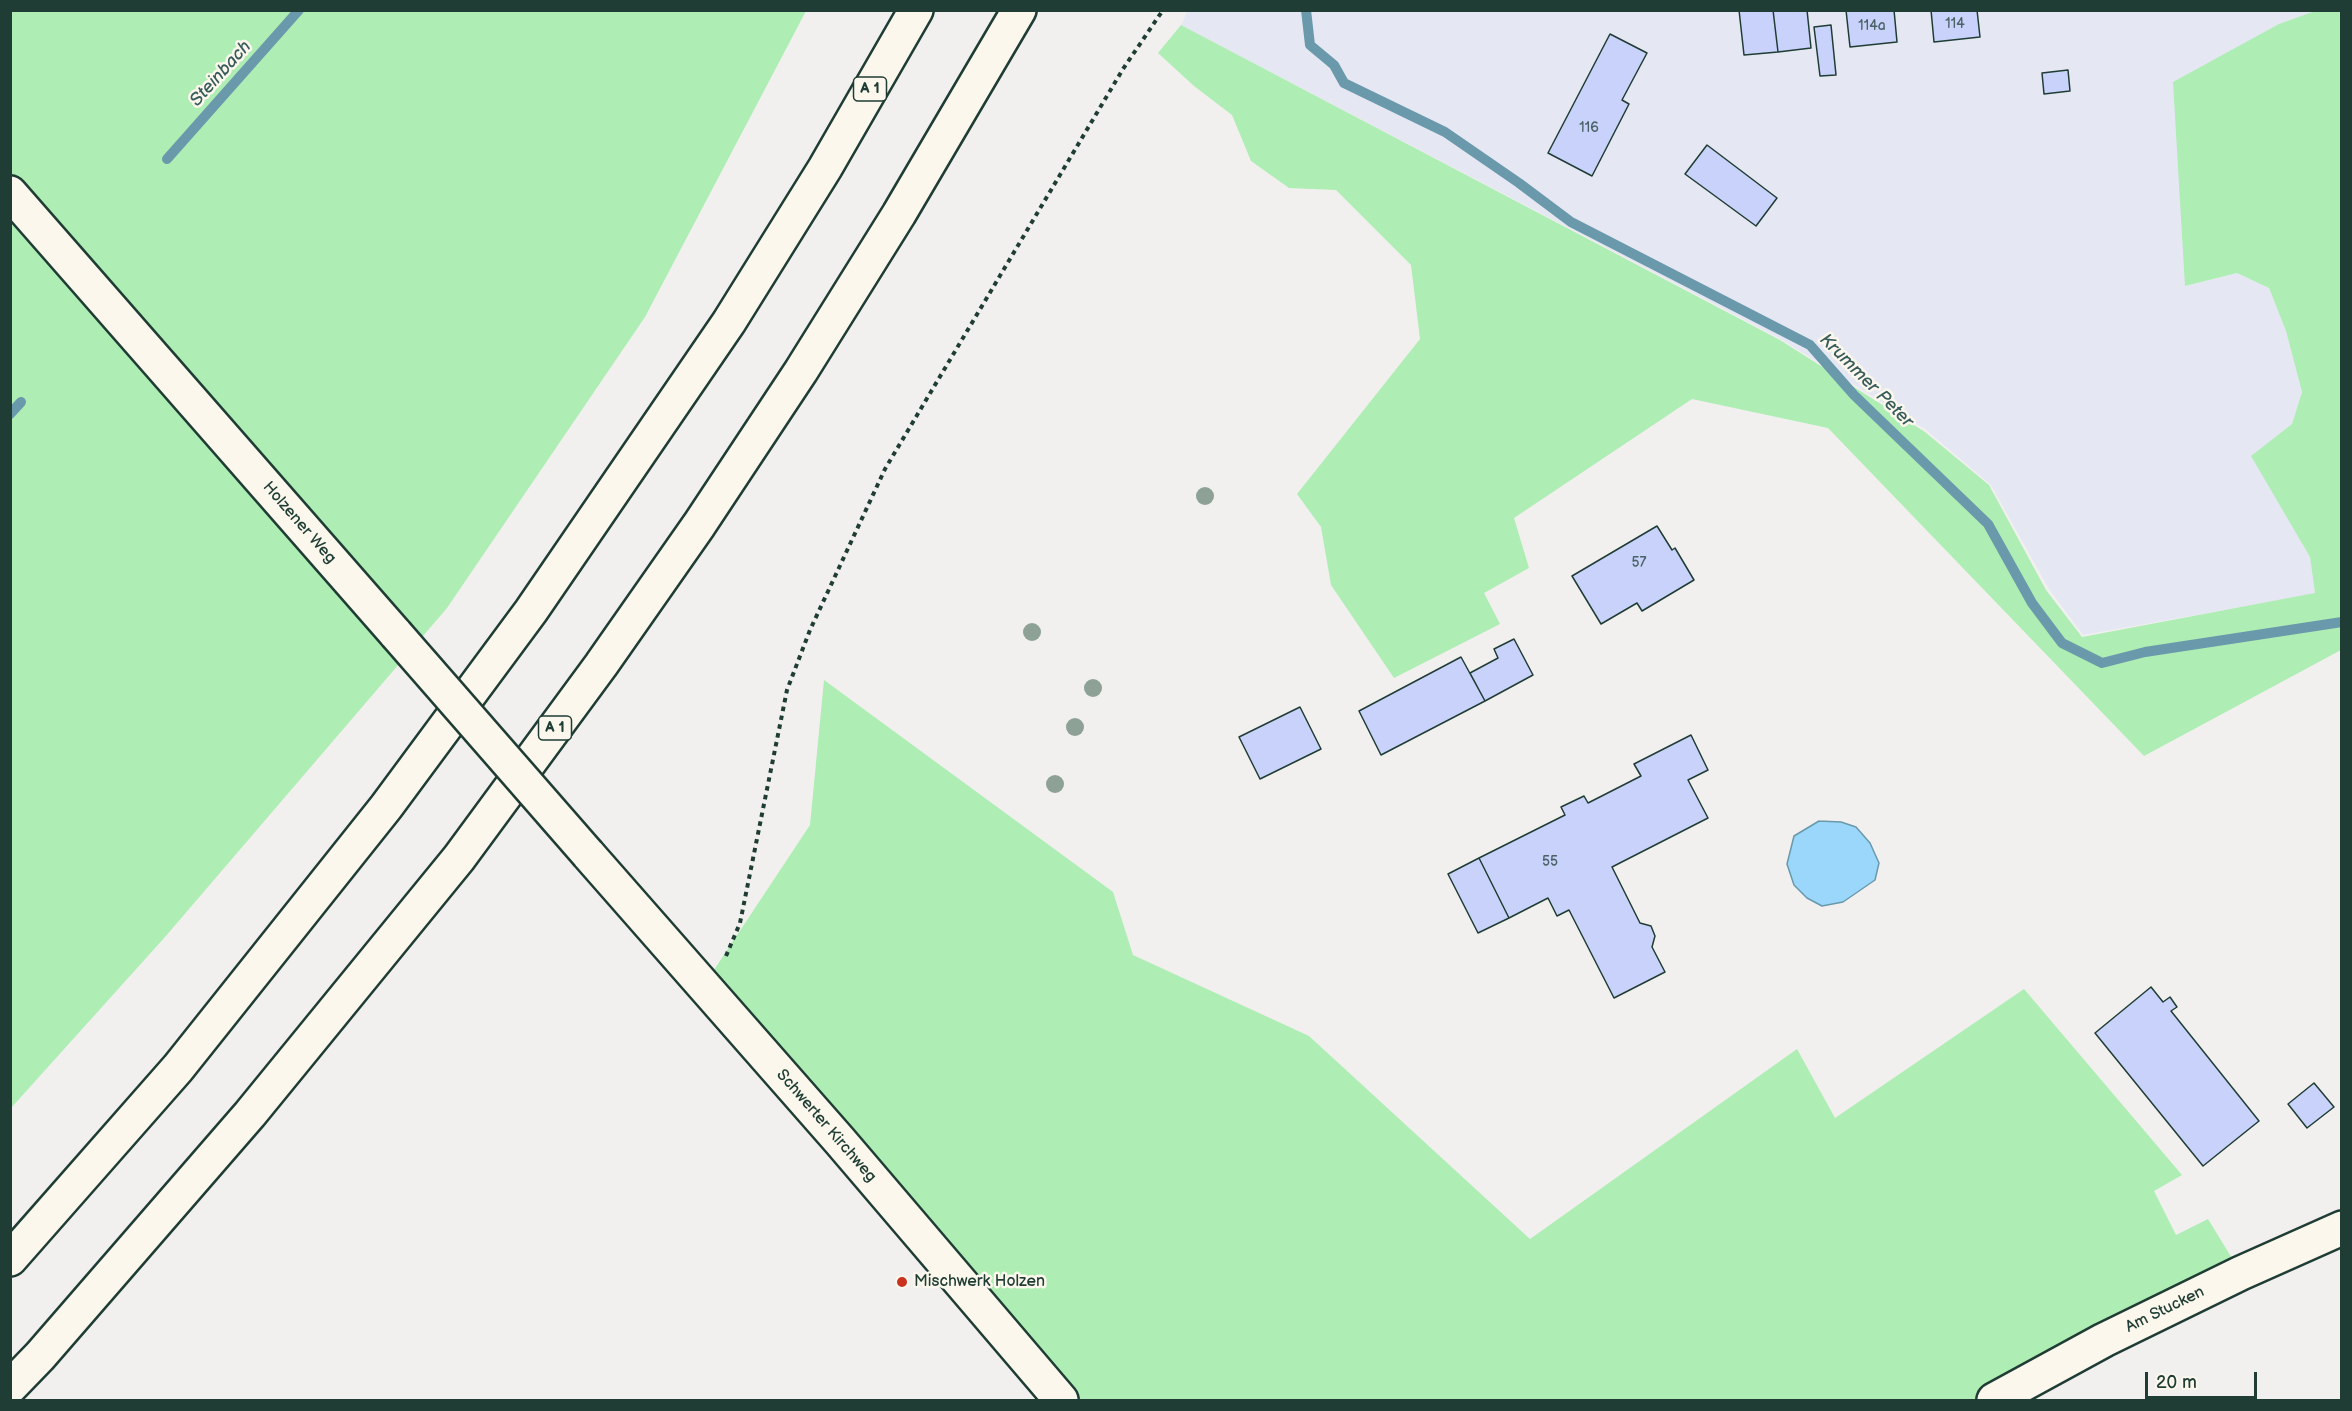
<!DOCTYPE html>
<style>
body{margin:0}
#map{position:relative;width:2352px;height:1411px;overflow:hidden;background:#f1f0ef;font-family:"Balsamiq Sans",sans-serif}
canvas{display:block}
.frame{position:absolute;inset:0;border:12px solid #1f3d34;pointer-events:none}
.scale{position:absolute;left:2145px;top:1372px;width:112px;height:27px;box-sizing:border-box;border:3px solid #1f3d34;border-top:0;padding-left:8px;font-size:18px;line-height:21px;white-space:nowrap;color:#1f3d34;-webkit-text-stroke:4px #fbf7ec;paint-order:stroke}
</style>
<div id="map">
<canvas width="2352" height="1411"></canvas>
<div class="frame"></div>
<div class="scale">20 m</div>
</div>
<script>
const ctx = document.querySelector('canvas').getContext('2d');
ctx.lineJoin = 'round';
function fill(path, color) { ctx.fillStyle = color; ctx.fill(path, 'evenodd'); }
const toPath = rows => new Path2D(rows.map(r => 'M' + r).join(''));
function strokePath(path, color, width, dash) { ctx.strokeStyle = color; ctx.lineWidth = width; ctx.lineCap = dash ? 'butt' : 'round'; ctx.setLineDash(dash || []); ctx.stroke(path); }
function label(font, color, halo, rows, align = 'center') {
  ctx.font = font + ' "Balsamiq Sans",sans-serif'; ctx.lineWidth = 5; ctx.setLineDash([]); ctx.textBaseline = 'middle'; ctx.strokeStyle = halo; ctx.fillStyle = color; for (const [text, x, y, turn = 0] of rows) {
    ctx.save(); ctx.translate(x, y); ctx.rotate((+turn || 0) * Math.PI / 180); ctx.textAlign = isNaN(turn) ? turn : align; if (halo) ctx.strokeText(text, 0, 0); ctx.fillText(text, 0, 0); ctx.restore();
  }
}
const built = toPath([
 [1188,10,2315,11,2279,24,2185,286,2237,273,2269,288,2286,331,2302,392,2292,424,2252,456,2310,557,2315,594,2083,635,2049,589,1991,485,1925,429,1779,338,1181,25]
]);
const green = toPath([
 [11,11,806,11,645,317,447,608,165,937,11,1108],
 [2315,11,2342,11,2341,650,2144,756,1828,428,1692,399,1514,518,1529,568,1484,593,1500,624,1394,678,1331,585,1321,527,1297,494,1420,339,1411,265,1336,190,1289,188,1251,161,1232,115,1194,86,1158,53,1181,25,1780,340,1925,432,1989,485,2046,590,2082,637,2315,593,2310,557,2251,456,2292,424,2302,392,2286,331,2269,288,2237,273,2185,286,2173,82,2279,24],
 [824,680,1113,892,1133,955,1309,1036,1530,1239,1797,1049,1835,1118,2024,989,2182,1175,2154,1191,2176,1235,2208,1219,2241,1273,1994,1400,1061,1400,704,985,810,825]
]);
const water = toPath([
 [1819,821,1841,822,1856,827,1870,843,1879,863,1875,880,1843,902,1822,906,1807,898,1794,885,1787,864,1794,836,1819,821]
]);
const stream = toPath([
 [1306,10,1310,45,1334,65,1344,83,1445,132,1519,183,1571,222,1810,345,1854,395,1988,524,2032,603,2062,643,2102,663,2145,652,2342,622],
 [167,159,299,10],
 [10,414,21,402]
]);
const building = toPath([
 [1739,10,1773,10,1778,52,1744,55,1739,10],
 [1773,10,1807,10,1811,48,1778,52,1773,10],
 [1846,10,1894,10,1897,42,1850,47,1846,10],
 [1931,10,1977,10,1980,37,1934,42,1931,10],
 [1831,25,1836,75,1820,76,1814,27,1831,25],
 [1610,34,1647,53,1622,100,1629,104,1592,176,1548,153,1610,34],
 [2068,70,2070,91,2044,94,2042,73,2068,70],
 [1707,145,1777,198,1756,226,1685,174,1707,145],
 [1657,526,1672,550,1675,548,1694,580,1642,611,1637,603,1601,624,1572,576,1657,526],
 [1514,639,1533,675,1485,701,1470,673,1498,658,1494,649,1514,639],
 [1461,657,1485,701,1381,755,1359,711,1461,657],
 [1300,707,1321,749,1260,779,1239,737,1300,707],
 [1691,735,1708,770,1688,780,1708,818,1612,867,1640,923,1651,926,1655,936,1652,947,1665,972,1614,998,1569,910,1557,916,1548,898,1509,918,1479,858,1565,815,1561,807,1584,796,1588,803,1641,776,1634,764,1691,735],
 [1479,858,1509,918,1478,933,1448,874,1479,858],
 [2151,987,2163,1002,2170,997,2177,1007,2171,1011,2259,1121,2203,1166,2095,1033,2151,987],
 [2314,1083,2334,1107,2307,1128,2288,1104,2314,1083]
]);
const path = toPath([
 [726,956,740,923,787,690,810,630,885,469,1123,69,1163,10]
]);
const minor = toPath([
 [1994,1400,2104,1340,2241,1273,2342,1228]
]);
const major = toPath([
 [10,193,396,634],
 [588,854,840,1141,1061,1400]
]);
const highway = toPath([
 [10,1259,178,1068,386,807,531,611,729,322,825,168,916,10],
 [10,1387,40,1356,250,1114,459,858,601,665,699,525,801,371,899,214,1019,10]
]);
const majorBridge = toPath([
 [396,634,588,854]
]);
const trees = [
 [1205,496],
 [1032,632],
 [1093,688],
 [1075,727],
 [1055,784]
];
const markers = [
 [902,1282,6,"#c8321e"]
];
const numberNames = [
 ["114",1955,24],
 ["114a",1872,26],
 ["116",1589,128],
 ["57",1639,563],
 ["55",1550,862]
];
const shields = [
 [870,89,33],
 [555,728,33]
];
const shieldNames = [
 ["A 1",870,89],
 ["A 1",555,728]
];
const streetNames = [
 ["Holzener Weg",299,523,49],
 ["Schwerter Kirchweg",826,1126,49],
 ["Am Stucken",2165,1310,-26]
];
const poiNames = [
 ["Mischwerk Holzen",914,1282]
];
const waterNames = [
 ["Steinbach",221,74,-48],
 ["Krummer Peter",1866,381,45]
];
fill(built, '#e5e7f2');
fill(green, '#aeedb4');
fill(water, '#9ad7fb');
strokePath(water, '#6999ab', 1.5);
strokePath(stream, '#6999ab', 10);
fill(building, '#c9d2fa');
strokePath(building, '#1f3d34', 1.5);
strokePath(minor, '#1f3d34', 38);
strokePath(major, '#1f3d34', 38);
strokePath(highway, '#1f3d34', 38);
strokePath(path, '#1f3d34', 4, [4.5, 4.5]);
strokePath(minor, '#fbf7ec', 33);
strokePath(major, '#fbf7ec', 33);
strokePath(highway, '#fbf7ec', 33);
strokePath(majorBridge, '#1f3d34', 38, []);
strokePath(majorBridge, '#fbf7ec', 33);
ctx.fillStyle = '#8da196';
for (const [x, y] of trees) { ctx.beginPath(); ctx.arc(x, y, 9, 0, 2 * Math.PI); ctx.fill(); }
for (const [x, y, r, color] of markers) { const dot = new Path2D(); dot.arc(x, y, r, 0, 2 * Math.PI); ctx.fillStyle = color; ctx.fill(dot); strokePath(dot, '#fbf7ec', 2); }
label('14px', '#4a6266', null, numberNames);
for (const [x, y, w] of shields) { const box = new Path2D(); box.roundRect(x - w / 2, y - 12, w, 24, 4.5); ctx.fillStyle = '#fbf7ec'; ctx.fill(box); strokePath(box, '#1f3d34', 1.5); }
label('bold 15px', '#1f3d34', null, shieldNames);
label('16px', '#1f3d34', '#fbf7ec', streetNames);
label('16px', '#1f3d34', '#fbf7ec', poiNames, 'left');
label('italic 18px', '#385c5c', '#fbf7ec', waterNames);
</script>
